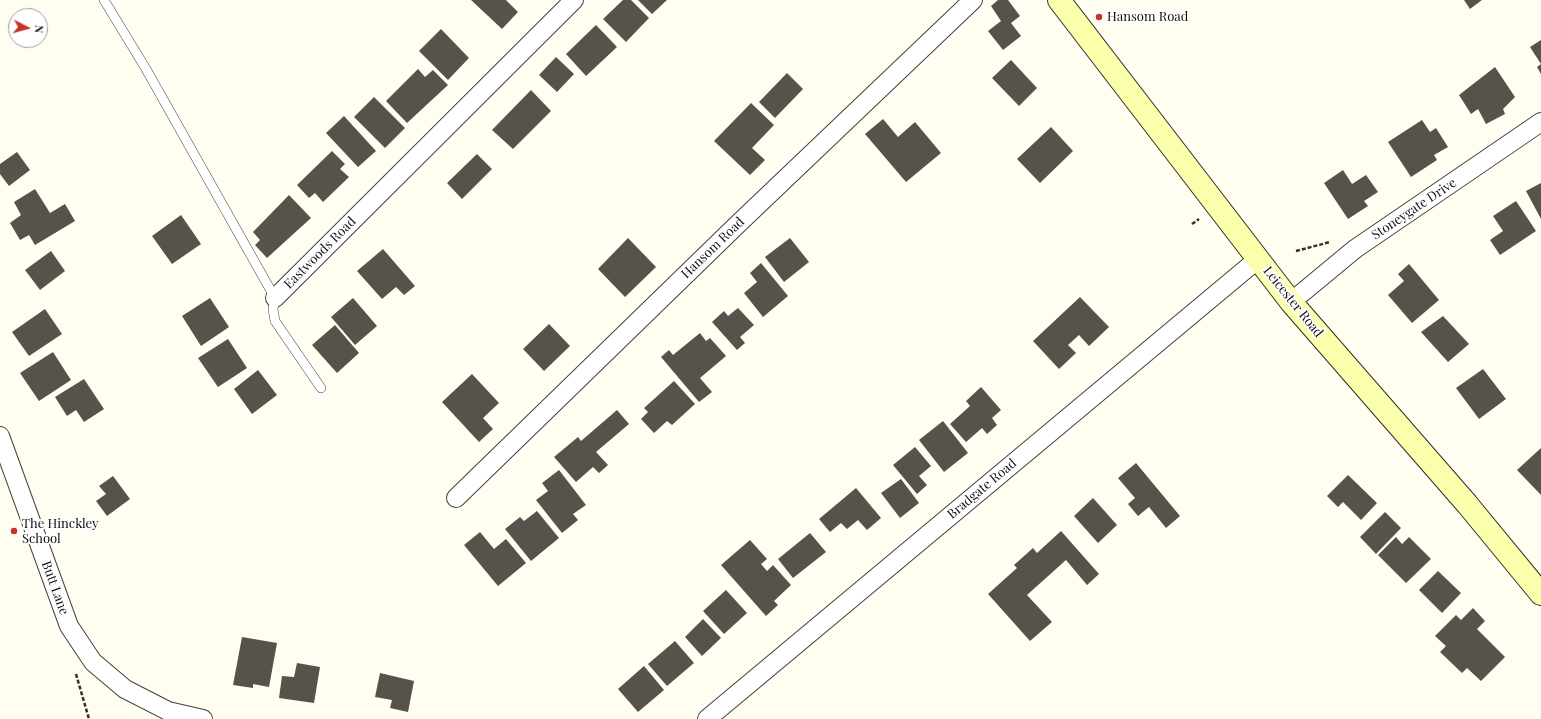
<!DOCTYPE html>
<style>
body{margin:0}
#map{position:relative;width:1541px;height:719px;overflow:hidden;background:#fffef0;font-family:"Playfair Display",serif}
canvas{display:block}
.north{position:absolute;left:8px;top:8px;width:40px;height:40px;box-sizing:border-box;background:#fff;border:1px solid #9f9f9f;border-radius:50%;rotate:96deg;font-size:11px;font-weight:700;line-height:16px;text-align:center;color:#0e0e0e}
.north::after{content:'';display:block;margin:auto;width:14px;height:18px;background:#c13624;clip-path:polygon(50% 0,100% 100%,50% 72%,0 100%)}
</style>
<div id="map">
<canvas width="1541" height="719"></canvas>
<div class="north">N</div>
</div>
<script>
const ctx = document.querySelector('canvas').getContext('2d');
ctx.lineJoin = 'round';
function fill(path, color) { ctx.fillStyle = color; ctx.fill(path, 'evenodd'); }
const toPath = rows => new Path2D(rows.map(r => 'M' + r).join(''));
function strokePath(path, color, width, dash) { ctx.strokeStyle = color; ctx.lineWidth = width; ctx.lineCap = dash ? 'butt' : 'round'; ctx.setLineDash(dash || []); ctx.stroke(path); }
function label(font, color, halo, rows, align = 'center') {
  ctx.font = font + ' "Playfair Display",serif'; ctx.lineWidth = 4; ctx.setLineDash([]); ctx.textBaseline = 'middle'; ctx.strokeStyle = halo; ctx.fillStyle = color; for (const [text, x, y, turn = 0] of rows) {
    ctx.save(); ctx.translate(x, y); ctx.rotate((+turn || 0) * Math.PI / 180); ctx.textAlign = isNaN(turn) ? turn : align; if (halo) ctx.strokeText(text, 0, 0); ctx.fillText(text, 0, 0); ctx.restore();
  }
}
const building = toPath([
 [471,0,506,0,518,12,502,29],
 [623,0,631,0,649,18,626,42,603,19],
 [638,0,667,0,652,14],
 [998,0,1008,0,1020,16,1011,23,1021,36,1003,50,988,31,1001,21,991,6],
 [1464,0,1482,0,1470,9],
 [596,25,617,47,586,76,566,54],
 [441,29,469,58,448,80,419,51],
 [1541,40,1541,74,1537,67,1541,64,1530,47],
 [556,57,574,74,557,92,539,75],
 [1011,60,1037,88,1019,106,992,78],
 [1495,67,1515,97,1503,109,1505,114,1486,124,1478,109,1471,114,1459,95],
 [418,69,425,77,433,70,448,85,407,123,386,101],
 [787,73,803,89,775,118,759,102],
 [531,90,551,111,513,149,492,130],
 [374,97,405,128,385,148,354,117],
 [751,103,774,125,752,148,765,160,750,175,714,141],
 [344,116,376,151,358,167,326,133],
 [883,119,898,137,915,122,941,153,906,182,865,134],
 [1422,120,1430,132,1436,128,1448,147,1434,155,1437,160,1411,177,1388,142],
 [1051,127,1073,151,1040,183,1017,159],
 [332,151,345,164,340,169,349,177,323,202,315,193,309,198,297,185],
 [17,152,30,170,9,186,0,174,0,164],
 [477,154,492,169,462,199,447,183],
 [1343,170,1352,184,1366,175,1378,192,1364,201,1368,206,1348,219,1324,183],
 [1541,183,1541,219,1526,191],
 [35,189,50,213,65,204,75,221,35,245,29,235,20,240,10,223,21,215,14,202],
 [289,195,311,218,267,258,255,245,260,240,253,232],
 [1516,201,1536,231,1500,255,1490,240,1503,231,1493,216],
 [181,215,201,244,172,264,152,236],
 [628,238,656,267,625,297,598,269],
 [790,238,809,262,784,282,765,257],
 [383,249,415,286,404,295,396,287,382,299,357,271],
 [51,251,65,271,40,290,25,270],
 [761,263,788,296,763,317,744,293,757,282,750,273],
 [1409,264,1439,300,1412,323,1388,295,1404,281,1398,274],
 [1080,297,1109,327,1089,346,1079,335,1068,345,1076,353,1059,369,1033,341],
 [210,298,229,327,201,346,182,316],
 [353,298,377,326,355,345,331,317],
 [738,308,754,325,740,337,745,343,737,350,712,322,724,311,728,316],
 [45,309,62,334,29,356,12,332],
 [1443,316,1469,344,1448,362,1421,332],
 [549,324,570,346,544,371,523,349],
 [335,325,359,353,337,373,312,345],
 [700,333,706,341,710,338,726,356,700,378,712,392,699,402,661,357,669,350,673,355],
 [228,339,247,368,218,387,198,358],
 [53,352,71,380,39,401,20,373],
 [1483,369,1506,399,1479,419,1456,388],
 [258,370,277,395,252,414,234,389],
 [472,374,499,403,483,418,493,429,479,442,442,402],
 [84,379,104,409,84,422,76,410,67,416,55,397],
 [674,381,695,404,672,425,667,421,654,433,641,419,648,412,644,408],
 [981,387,1001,410,992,418,997,425,987,434,982,428,966,442,950,424,970,406,966,401],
 [617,410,629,424,596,452,608,465,599,473,593,467,576,482,554,457,578,437,581,441],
 [943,421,968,453,944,472,919,440],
 [915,447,931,466,919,476,927,485,917,494,893,465],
 [1541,448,1541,495,1517,470],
 [1136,463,1180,516,1166,528,1149,507,1138,516,1128,504,1135,498,1118,478],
 [559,470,586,505,573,514,578,520,562,533,536,500,548,491,542,483],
 [1348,475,1377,503,1361,520,1343,502,1338,507,1327,496],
 [113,476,130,499,107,516,96,501,106,494,99,486],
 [901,479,919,503,900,518,881,493],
 [856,488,881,518,867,530,858,520,847,529,841,523,830,532,819,519],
 [1093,498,1117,525,1098,543,1074,516],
 [537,511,559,538,531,561,505,529,520,517,524,521],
 [1385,512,1401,528,1376,554,1360,537],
 [1061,531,1099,574,1087,585,1066,560,1027,595,1052,622,1030,641,988,594,1017,568,1014,565,1033,548,1037,553],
 [480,532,494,549,506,539,526,563,498,586,464,545],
 [810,533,826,552,793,578,778,559],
 [1396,537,1402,544,1409,537,1431,559,1406,583,1378,555],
 [750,540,767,559,761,564,767,571,773,565,791,585,774,601,778,605,766,616,721,565],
 [1438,571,1461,593,1442,613,1419,590],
 [726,590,747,613,724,634,703,611],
 [1473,608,1485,621,1477,629,1505,657,1481,681,1467,668,1462,673,1440,652,1446,646,1435,636,1456,615,1461,620],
 [703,619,721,638,702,656,685,637],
 [242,637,277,643,269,687,253,684,253,688,233,685],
 [675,641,694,663,667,686,648,664],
 [297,663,320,667,314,703,279,698,282,676,294,677],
 [644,666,664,690,638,712,618,689],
 [380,673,414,681,408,712,390,708,392,700,375,697]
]);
const path = toPath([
 [1192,224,1199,219],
 [1296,251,1330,242],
 [76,674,89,719]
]);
const service = toPath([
 [104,0,146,69,275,298,273,309,275,321,321,388]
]);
const minor = toPath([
 [275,298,574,0],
 [1291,302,1355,249,1541,122],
 [0,436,69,626,93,662,125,689,168,711,203,719],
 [456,498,739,223,973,0],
 [707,719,1258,259]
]);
const secondary = toPath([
 [1059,0,1291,302,1467,504,1541,594]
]);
const markers = [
 [1099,17,4,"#c13624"],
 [14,531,4,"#c13624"]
];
const poiNames = [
 ["Hansom Road",1107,17],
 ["The Hinckley",22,524],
 ["School",22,539]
];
const streetNames = [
 ["Stoneygate Drive",1414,209,-34],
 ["Hansom Road",713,248,-44],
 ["Eastwoods Road",320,253,-45],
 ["Leicester Road",1293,302,51],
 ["Bradgate Road",982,489,-40],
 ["Butt Lane",55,588,70]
];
fill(building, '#57524b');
strokePath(service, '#414141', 10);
strokePath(minor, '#414141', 20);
strokePath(secondary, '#303030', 24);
strokePath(path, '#303030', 2.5, [4, 2]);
strokePath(service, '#fff', 9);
strokePath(minor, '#fff', 18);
strokePath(secondary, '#fbffab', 22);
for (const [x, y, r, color] of markers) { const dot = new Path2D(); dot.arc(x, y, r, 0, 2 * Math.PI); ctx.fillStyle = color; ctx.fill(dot); strokePath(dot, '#fff', 1.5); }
label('13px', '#0e0e0e', '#fff', poiNames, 'left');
label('13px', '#0e0e0e', '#fff', streetNames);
</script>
